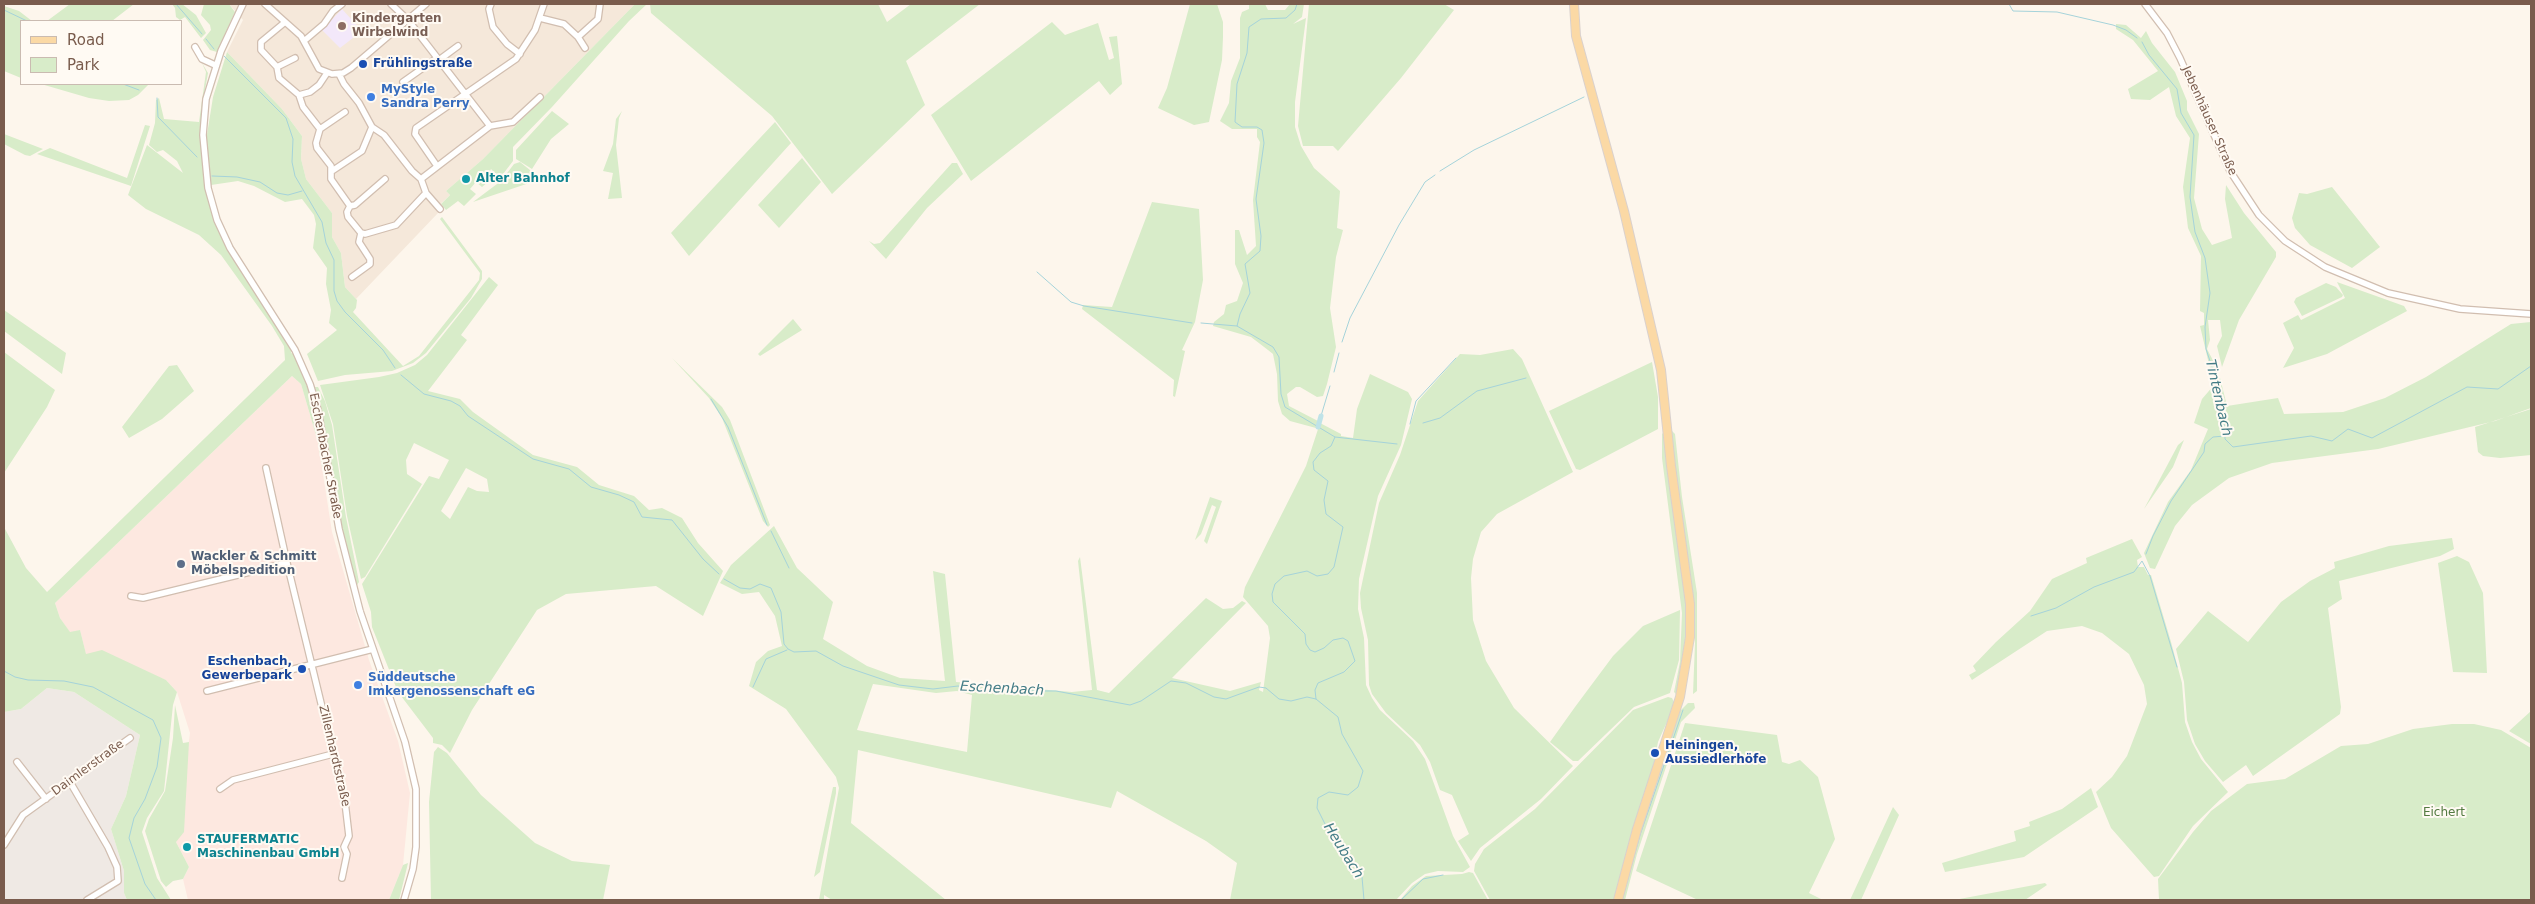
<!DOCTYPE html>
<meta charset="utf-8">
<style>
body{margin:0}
#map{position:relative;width:2535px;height:904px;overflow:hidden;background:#fdf6ec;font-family:"DejaVu Sans",sans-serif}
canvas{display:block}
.frame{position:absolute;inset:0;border:5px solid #7a5c4d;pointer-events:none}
.legend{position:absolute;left:20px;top:20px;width:162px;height:65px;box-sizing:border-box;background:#fffaf3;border:1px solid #cabbb1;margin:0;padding:6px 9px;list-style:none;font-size:15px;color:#7a5c4d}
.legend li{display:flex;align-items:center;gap:10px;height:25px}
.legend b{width:25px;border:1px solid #cabbb1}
</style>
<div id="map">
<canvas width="2535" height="904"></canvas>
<div class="frame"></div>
<ul class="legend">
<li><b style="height:6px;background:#fbd9a5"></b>Road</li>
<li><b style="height:14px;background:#d8ecc9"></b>Park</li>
</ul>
</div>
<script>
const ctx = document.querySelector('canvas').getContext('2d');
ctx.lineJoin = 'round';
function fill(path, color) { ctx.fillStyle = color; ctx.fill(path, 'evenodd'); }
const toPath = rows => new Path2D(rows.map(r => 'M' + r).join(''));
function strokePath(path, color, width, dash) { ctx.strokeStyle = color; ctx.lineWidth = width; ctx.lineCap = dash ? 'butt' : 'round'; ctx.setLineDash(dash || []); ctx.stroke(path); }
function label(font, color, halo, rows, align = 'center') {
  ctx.font = font + ' "DejaVu Sans",sans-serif'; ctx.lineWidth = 4; ctx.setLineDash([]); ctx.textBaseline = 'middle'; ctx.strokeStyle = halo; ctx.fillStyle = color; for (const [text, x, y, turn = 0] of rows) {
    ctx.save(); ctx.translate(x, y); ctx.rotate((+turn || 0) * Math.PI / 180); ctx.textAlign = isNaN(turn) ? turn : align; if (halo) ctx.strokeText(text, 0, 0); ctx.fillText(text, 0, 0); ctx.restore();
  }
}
const residential = toPath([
 [229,4,635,4,483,159,446,191,450,195,435,209,438,213,356,299,345,287,341,253,332,237,332,213,306,179,301,159,302,136,282,109,227,52,243,20]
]);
const commercial = toPath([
 [292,376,301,384,318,442,332,532,369,660,398,741,410,793,403,865,389,900,188,900,183,879,189,867,176,842,190,733,177,692,166,680,86,654,80,630,70,633,60,618,55,603]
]);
const industrial = toPath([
 [47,688,74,692,140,735,126,796,111,829,124,871,124,893,127,900,4,900,4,712,21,709]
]);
const education = toPath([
 [342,9,362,31,340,48,322,30]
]);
const green = toPath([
 [70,4,134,4,112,21,47,21],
 [172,4,182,4,196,15,206,33,201,38,185,17,180,20,176,17,175,8],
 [204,4,229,4,235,12,217,52,210,50,203,40,211,30,210,25,201,15],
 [635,4,647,4,629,21,552,107,513,147,513,161,500,178,491,169,490,171,495,176,482,187,476,182,470,189,476,194,464,206,458,201,446,210,441,204,450,195,446,191,483,159],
 [650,4,878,4,887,22,911,4,980,4,906,61,925,105,832,194,772,116,651,13],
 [1190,4,1217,4,1223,22,1223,37,1222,60,1209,122,1194,125,1158,108,1167,88],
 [1249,4,1265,4,1268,10,1285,10,1290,4,1304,4,1302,17,1293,24,1306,18,1295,102,1295,127,1301,146,1314,168,1340,191,1337,228,1343,230,1336,257,1330,308,1336,347,1327,384,1323,396,1317,397,1300,387,1296,387,1287,394,1289,406,1318,421,1316,428,1290,421,1282,414,1278,401,1277,374,1273,354,1268,350,1251,337,1213,326,1214,322,1224,314,1226,305,1237,301,1243,283,1235,264,1235,230,1239,230,1247,255,1256,246,1253,200,1260,142,1257,137,1257,129,1232,129,1220,121,1229,103,1231,81,1240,58,1240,18,1242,12,1249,9],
 [1309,4,1444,4,1454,10,1401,78,1338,151,1333,146,1303,146,1298,126],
 [4,6,19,11,32,21,21,21,21,78,4,71],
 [1052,22,1065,35,1098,23,1109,60,1114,58,1109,37,1117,36,1122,84,1110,95,1099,81,971,181,931,115],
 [2116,24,2126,25,2141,38,2146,31,2152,43,2175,72,2187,101,2187,110,2199,134,2194,198,2202,229,2212,245,2232,238,2225,199,2226,185,2244,213,2276,252,2276,257,2239,320,2222,367,2217,346,2222,336,2220,320,2208,320,2210,340,2207,349,2218,370,2212,377,2200,326,2204,325,2204,313,2200,311,2201,256,2188,228,2183,187,2190,138,2176,116,2169,87,2150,100,2131,99,2128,89,2158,71,2133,40,2116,29],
 [227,52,282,109,302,136,301,159,306,179,332,213,332,237,341,253,345,287,357,300,356,308,353,312,403,366,419,356,479,280,480,273,440,219,442,217,482,271,482,279,471,298,426,353,413,363,392,371,345,375,318,381,307,354,337,330,329,323,331,310,326,284,327,268,313,248,316,224,314,215,302,199,285,202,254,186,238,181,211,185,206,141,213,97],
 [202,63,208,73,202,106,201,128,203,166,210,201,216,220,292,347,291,353,295,354,302,371,312,401,326,466,322,467,318,442,301,384,292,376,55,603,60,618,70,632,80,630,86,654,102,650,166,680,177,692,173,705,164,791,147,818,142,832,157,878,171,900,127,900,124,893,124,871,111,829,126,796,140,735,74,692,47,688,21,709,4,712,4,527,26,568,47,592,285,360,284,346,272,326,221,255,199,235,146,209,128,195,147,145,183,173,177,161,163,150,157,152,149,145,155,123,156,100,159,98,164,119,199,122,206,72],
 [41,84,149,84,138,95,129,100,109,101,89,98],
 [552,111,569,124,551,139,532,169,516,159,516,150],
 [622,111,619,118,616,145,622,198,608,199,613,173,603,171,613,144,616,119],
 [775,122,791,143,689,256,671,233],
 [145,125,150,126,131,186,37,154,50,148,127,178],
 [4,134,43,149,30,156,25,155,4,144],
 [802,158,821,182,779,228,758,205],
 [520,162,541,179,473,202,501,181,514,164],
 [952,163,957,163,963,174,927,208,886,259,869,241,874,244,880,243],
 [2332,187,2380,247,2352,268,2310,245,2295,228,2292,218,2299,193,2307,194],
 [1152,202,1199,209,1203,280,1195,322,1182,350,1185,351,1175,397,1173,396,1174,380,1082,309,1083,305,1112,307],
 [489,277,498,285,461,335,467,340,428,391,460,399,473,412,533,455,577,467,599,485,634,496,649,510,662,508,682,518,698,543,723,571,703,616,656,586,566,594,537,610,472,710,450,753,442,745,433,743,433,738,398,692,372,627,371,612,362,584,429,476,439,479,449,460,414,443,406,460,407,474,422,484,365,577,361,579,347,516,333,424,320,385,379,377,397,373,415,365,427,355],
 [466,468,487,479,489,492,477,491,468,487,450,519,441,511],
 [2337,282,2404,306,2407,311,2327,354,2283,368,2294,348,2283,323,2298,315,2301,320,2345,298],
 [2326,283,2336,287,2343,295,2342,297,2302,316,2294,302,2296,298],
 [4,310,66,353,62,374,4,331],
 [793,319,802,330,760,356,758,354],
 [2531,322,2531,408,2495,421,2378,449,2272,463,2229,478,2192,505,2175,526,2155,569,2150,568,2144,553,2168,502,2191,470,2208,429,2194,423,2202,399,2220,378,2227,406,2278,398,2284,414,2343,412,2385,398,2426,377,2511,324],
 [1513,349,1522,359,1573,472,1497,514,1481,532,1473,559,1471,578,1473,620,1486,661,1514,708,1573,766,1541,799,1480,848,1471,861,1458,841,1469,834,1452,795,1440,790,1430,762,1420,745,1386,713,1372,694,1369,685,1368,640,1361,608,1360,593,1379,503,1400,455,1418,401,1460,354,1480,355],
 [4,352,55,390,47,407,4,473],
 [672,358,722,407,730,420,770,525,768,527,763,521,722,418,709,398],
 [1652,362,1658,397,1658,429,1580,470,1576,469,1549,411],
 [177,365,194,391,162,419,129,438,122,427,169,366],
 [1370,374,1408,392,1412,399,1401,445,1378,496,1359,579,1358,609,1364,638,1366,685,1372,698,1380,710,1413,741,1425,759,1453,836,1470,867,1463,872,1438,871,1425,874,1412,883,1396,900,1230,900,1237,863,1206,841,1117,791,1111,808,858,750,851,823,946,900,832,900,824,895,824,900,819,900,839,788,836,777,786,709,749,686,756,662,768,651,782,646,775,616,759,592,742,594,720,583,731,565,774,526,797,568,833,602,823,639,867,666,900,678,945,681,933,571,945,574,956,682,1072,692,1092,690,1078,561,1080,557,1097,690,1109,693,1206,598,1223,609,1233,608,1242,601,1246,603,1172,678,1230,691,1261,682,1259,690,1263,692,1270,638,1268,626,1243,597,1245,587,1306,466,1320,423,1341,434,1341,436,1353,438,1357,409],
 [873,684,936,693,957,691,972,695,967,752,857,730],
 [315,387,318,387,325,401,332,425,346,517,359,582,357,585,344,539],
 [2531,409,2531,455,2500,458,2483,456,2478,452,2475,427],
 [1671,430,1675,434,1682,497,1697,593,1697,691,1693,694,1695,643],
 [1664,432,1687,594,1687,641,1676,694,1674,692,1680,662,1682,613,1662,458,1662,434],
 [2184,440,2173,467,2144,509,2178,445],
 [1210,497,1222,501,1207,544,1204,541,1216,507,1212,505,1201,534,1195,540],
 [2452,538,2454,549,2440,556,2339,581,2342,599,2328,608,2341,707,2340,714,2253,776,2246,765,2223,782,2205,761,2195,744,2187,720,2184,682,2176,649,2208,611,2248,642,2281,602,2310,581,2335,568,2334,562,2389,546],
 [2132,539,2142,557,2137,560,2138,567,2144,567,2148,575,2151,575,2171,642,2182,683,2185,722,2192,742,2201,759,2228,792,2193,826,2159,876,2154,877,2111,828,2096,792,2112,777,2127,756,2147,704,2144,685,2129,654,2102,633,2082,626,2047,631,1972,680,1969,675,1976,671,1973,666,1996,642,2030,611,2052,579,2087,563,2086,558],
 [2457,556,2469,562,2483,593,2487,673,2453,672,2438,563],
 [1680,610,1679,660,1670,693,1634,707,1578,761,1573,761,1550,742,1575,707,1613,656,1643,626],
 [1668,697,1672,698,1675,704,1658,742,1648,792,1616,900,1490,900,1474,871,1475,864,1484,849,1535,809,1633,710],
 [1688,703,1694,703,1695,708,1681,722,1637,854,1625,900,1621,900,1642,826,1680,711],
 [175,705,183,743,189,742,184,832,176,842,189,867,183,879,173,881,166,887,161,881,145,831,149,819,165,791,173,738],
 [2531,711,2531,744,2509,731],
 [1685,723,1777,735,1782,762,1789,764,1800,760,1818,777,1835,839,1809,893,1823,900,1698,900,1636,871],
 [2452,724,2474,724,2501,730,2531,748,2531,900,2159,900,2158,879,2193,832,2211,811,2247,784,2285,779,2341,746,2368,744,2413,729],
 [438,747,447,753,481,795,535,843,572,861,610,865,603,900,431,900,429,802,434,752],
 [833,787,836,787,836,793,820,872,814,877],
 [2091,788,2098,807,2024,857,1945,872,1942,863,2016,841,2014,831,2030,826,2029,822,2062,809],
 [1893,807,1899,815,1861,900,1850,900],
 [408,863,399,900,389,900,403,865],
 [1469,872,1473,873,1488,900,1400,900,1412,886,1426,876,1462,874],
 [2045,883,2047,885,2025,900,1954,900]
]);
const stream = toPath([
 [176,4,202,34],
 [1297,4,1295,10,1286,18,1261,19,1249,27,1247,53,1237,84,1235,122,1242,127,1257,127,1262,130,1264,143,1256,199,1261,236,1260,251,1245,264,1250,293,1240,314,1237,326,1273,347,1279,357,1281,394,1285,407,1335,437,1331,446,1320,453,1313,462,1314,470,1328,481,1324,500,1326,514,1343,527,1334,567,1328,574,1317,576,1307,571,1284,576,1275,584,1272,594,1273,602,1305,634,1306,644,1310,650,1315,652,1324,648,1333,640,1343,638,1348,641,1355,661,1344,672,1318,683,1315,690,1316,699],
 [2009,4,2013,11,2057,12,2113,25,2126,30,2137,38],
 [4,10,27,21],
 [206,39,214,49],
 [2142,42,2149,55,2177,89,2181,113,2194,135,2190,197,2195,232,2205,258,2210,293,2205,327,2206,349,2213,370,2218,402,2225,421,2225,439,2233,447,2311,436,2332,441,2348,429,2372,438,2467,387,2498,389,2531,366],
 [224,56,286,118,293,139,292,162,295,176,322,222,326,243,334,260,334,291,337,301,345,312,383,350,395,368],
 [123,84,139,90],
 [157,98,158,117,197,157],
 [1440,171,1474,150,1584,97],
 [212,176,237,177,260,182,277,193,288,195,302,191],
 [1037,272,1071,302,1084,306,1192,323],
 [1201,323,1237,326],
 [1342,342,1350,318,1399,225,1425,182,1435,175],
 [1334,372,1339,353],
 [401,375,424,394,451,401,460,406,468,416,533,459,569,469,591,487,619,495,634,502,642,517,672,520,703,559,719,574],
 [711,399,728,427,767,525],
 [1321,416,1330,386],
 [1423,423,1440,418,1477,391,1526,378],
 [1410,424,1416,401,1456,358],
 [1335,437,1397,444],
 [771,531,789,568],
 [2146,554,2153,536,2171,501,2204,452,2205,444,2213,437,2225,436],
 [724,579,740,588,750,589,760,584,771,588,781,612,784,644,788,649,794,652,816,651,843,666,899,685,933,689,958,686,994,691,1056,691,1130,705,1141,701,1171,681,1186,683,1214,697,1226,699,1259,687,1266,688,1279,699,1291,701,1307,697,1316,699,1338,717,1342,734,1363,771,1358,787,1348,795,1329,792,1318,798,1317,808,1327,828,1350,856,1362,877,1364,900],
 [2031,616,2056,608,2094,587,2134,572,2142,561,2150,576,2177,667],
 [4,671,15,677,28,680,64,681,93,687,153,720,161,738,157,767,145,799,134,818,129,838,145,884,156,900],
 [753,687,766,659,787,650],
 [1401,900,1423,879,1443,875],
 [1622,900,1640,835,1683,710]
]);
const canal = toPath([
 [1318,427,1321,416]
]);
const minor = toPath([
 [243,4,221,51,206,99,203,135,208,188,217,220,230,248,295,350,310,384,318,410,339,529,360,611,405,742,416,789,416,847,413,869,404,900],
 [265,4,301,36,319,69,332,74,343,73,351,68,426,4],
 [391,4,408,20,490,126],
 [491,4,489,9,493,27,507,44,520,54],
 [2145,4,2167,33,2180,58,2230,171,2259,215,2285,241,2325,267,2388,293,2460,309,2531,314],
 [540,18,564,24,578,37,585,48],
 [284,23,261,42,261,50,277,67,279,78,299,95,303,107,320,129,316,143,317,148,331,166,331,179,350,206],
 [578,37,598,19,600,4],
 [304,41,324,24,333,11,342,4],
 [195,47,202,59,215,65],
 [439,60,458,46],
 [277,67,295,58],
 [339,74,344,84,359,103,372,127,384,135,412,171,421,179,426,193,440,209],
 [403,82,437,58],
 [299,95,310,92,319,85,327,73],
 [320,129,345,112],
 [437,166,415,134,416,128,516,59,535,30,544,4],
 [332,171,362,151,372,127],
 [421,179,490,126,513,122,540,97],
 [350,206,347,212,348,217,361,233,365,234,396,225,426,193],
 [350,206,355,205,385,179],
 [352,277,370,264,370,259,359,242,361,233],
 [266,468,287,563,345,802,349,836,344,847,347,854,342,878],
 [131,596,143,598,287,563],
 [207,691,373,649],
 [17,762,46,799],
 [70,782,108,847,117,867,118,881,87,900],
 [220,789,233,780,333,754],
 [4,845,23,815,130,738]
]);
const major = toPath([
 [1574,4,1576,36,1624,211,1661,370,1671,466,1690,604,1690,637,1680,697,1637,829,1618,900]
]);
const markers = [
 [342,26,5,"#8d6e63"],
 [363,64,5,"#1a4fb4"],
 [371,97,5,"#3f7fe0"],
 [466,179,5,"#0f9aa8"],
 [181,564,5,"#5c6f8a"],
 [302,669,5,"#1a4fb4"],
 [358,685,5,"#3f7fe0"],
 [1655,753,5,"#1a4fb4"],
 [187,847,5,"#0f9aa8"]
];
const educationNames = [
 ["Kindergarten",352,19],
 ["Wirbelwind",352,33]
];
const transitNames = [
 ["Frühlingstraße",373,64],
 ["Eschenbach,",292,662,"right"],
 ["Gewerbepark",292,676,"right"],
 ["Heiningen,",1665,746],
 ["Aussiedlerhöfe",1665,760]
];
const shopNames = [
 ["MyStyle",381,90],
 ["Sandra Perry",381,104],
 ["Süddeutsche",368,678],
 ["Imkergenossenschaft eG",368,692]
];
const streetNames = [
 ["Jebenhäuser Straße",2209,121,66],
 ["Eschenbacher Straße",325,456,79],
 ["Zillenhardtstraße",334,756,77],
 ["Daimlerstraße",88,768,-36]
];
const cultureNames = [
 ["Alter Bahnhof",476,179],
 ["STAUFERMATIC",197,840],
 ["Maschinenbau GmbH",197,854]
];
const serviceNames = [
 ["Wackler & Schmitt",191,557],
 ["Möbelspedition",191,571]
];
const parkNames = [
 ["Eichert",2444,813]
];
const waterNames = [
 ["Tintenbach",2218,398,77],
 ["Eschenbach",1002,689,3],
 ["Heubach",1343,851,58]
];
fill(residential, '#f5e8da');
fill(commercial, '#fde8e0');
fill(industrial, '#efe9e4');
fill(education, '#f3e8fa');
fill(green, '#d8ecc9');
strokePath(stream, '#a5d3da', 1);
strokePath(canal, '#bfe3e8', 5);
strokePath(minor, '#d1beb0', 8);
strokePath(major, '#dad1cd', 10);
strokePath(minor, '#fff', 5.5);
strokePath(major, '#fbd9a5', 8);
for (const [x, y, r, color] of markers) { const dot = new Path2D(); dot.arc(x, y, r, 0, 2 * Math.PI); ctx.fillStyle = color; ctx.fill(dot); strokePath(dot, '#fffaf3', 2); }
label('bold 12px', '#785e54', '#fffaf3', educationNames, 'left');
label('bold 12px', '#164399', '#fffaf3', transitNames, 'left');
label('bold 12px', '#366cbe', '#fffaf3', shopNames, 'left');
label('12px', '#7a5c4d', '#fffaf3', streetNames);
label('bold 12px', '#0d838f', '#fffaf3', cultureNames, 'left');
label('bold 12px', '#4e5e75', '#fffaf3', serviceNames, 'left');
label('12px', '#537a41', '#fffaf3', parkNames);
label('italic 14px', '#437c86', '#fffaf3', waterNames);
</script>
